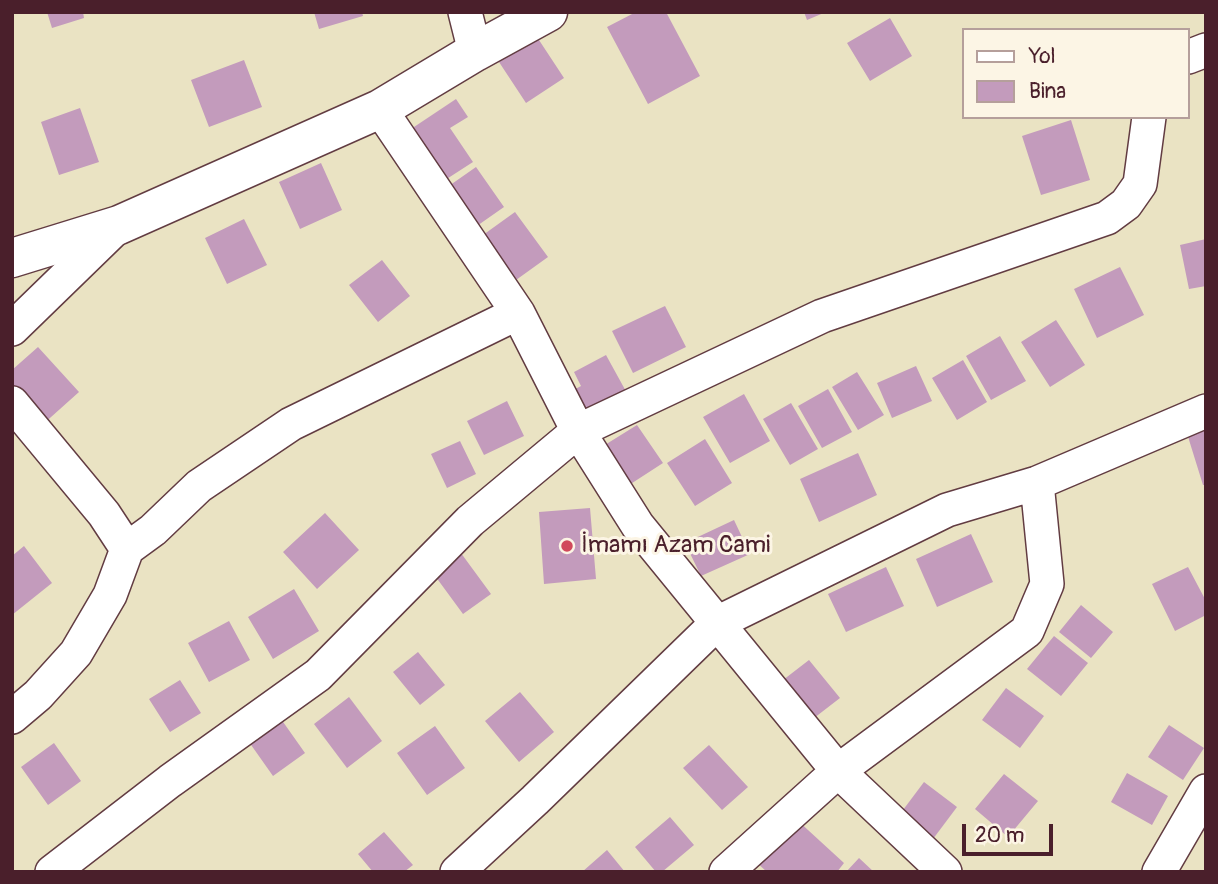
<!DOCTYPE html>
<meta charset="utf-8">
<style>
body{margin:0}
#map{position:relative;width:1218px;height:884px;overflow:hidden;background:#eae3c3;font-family:Pangolin,sans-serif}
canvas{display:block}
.frame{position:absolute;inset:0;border:14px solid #4a1f2b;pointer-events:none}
.legend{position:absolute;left:962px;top:28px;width:228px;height:91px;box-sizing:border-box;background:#fcf5e5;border:2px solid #b59f9b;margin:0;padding:9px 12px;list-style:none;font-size:21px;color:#4a1f2b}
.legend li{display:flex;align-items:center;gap:14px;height:35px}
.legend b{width:35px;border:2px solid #b59f9b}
.scale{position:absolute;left:962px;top:824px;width:91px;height:32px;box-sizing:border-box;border:4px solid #4a1f2b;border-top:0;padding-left:9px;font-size:21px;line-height:24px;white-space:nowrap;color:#4a1f2b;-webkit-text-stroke:5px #fcf5e5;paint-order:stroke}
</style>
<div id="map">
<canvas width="1218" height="884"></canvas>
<div class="frame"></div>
<ul class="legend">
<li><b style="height:9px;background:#fff"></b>Yol</li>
<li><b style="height:19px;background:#c39bbc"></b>Bina</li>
</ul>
<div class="scale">20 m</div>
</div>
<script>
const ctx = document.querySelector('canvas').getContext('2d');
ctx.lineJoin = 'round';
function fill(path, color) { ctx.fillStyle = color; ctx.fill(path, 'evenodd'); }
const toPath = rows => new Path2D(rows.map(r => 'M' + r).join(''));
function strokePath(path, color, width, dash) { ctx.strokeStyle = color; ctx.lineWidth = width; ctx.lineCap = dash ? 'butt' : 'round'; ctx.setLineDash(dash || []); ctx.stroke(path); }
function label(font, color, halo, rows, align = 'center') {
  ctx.font = font + ' Pangolin,sans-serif'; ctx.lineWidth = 6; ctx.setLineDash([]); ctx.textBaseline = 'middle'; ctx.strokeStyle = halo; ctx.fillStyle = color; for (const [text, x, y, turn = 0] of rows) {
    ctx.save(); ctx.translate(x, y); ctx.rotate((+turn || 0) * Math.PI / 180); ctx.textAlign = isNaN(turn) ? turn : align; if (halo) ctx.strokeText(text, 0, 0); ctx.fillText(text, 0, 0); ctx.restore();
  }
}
const building = toPath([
 [47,12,83,12,84,18,52,28],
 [314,12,362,12,363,16,319,29],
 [636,12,666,12,700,76,648,104,607,27],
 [804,12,826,12,807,20],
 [890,18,912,56,870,81,847,43],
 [537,37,564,78,526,103,499,62],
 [244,60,262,107,209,127,191,80],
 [456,99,468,117,450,128,473,162,442,182,408,131],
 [80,108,99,162,59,175,41,122],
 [1071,120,1090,180,1041,195,1022,136],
 [321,163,342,210,300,229,279,182],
 [476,167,504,207,474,228,446,188],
 [515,212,548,257,516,280,483,235],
 [244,219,267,265,227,284,205,238],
 [1206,239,1206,286,1189,289,1180,245],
 [382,260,410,296,378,322,349,285],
 [1120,267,1144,315,1097,338,1074,289],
 [665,306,686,347,633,373,612,331],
 [1056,320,1085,365,1050,387,1021,342],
 [1000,336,1026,381,991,400,966,356],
 [38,347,79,392,41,426,12,394,12,370],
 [606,355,628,395,580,420,566,394,581,386,574,372],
 [963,360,987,402,957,420,932,378],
 [916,366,932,401,892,418,877,383],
 [857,372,884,415,858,430,832,387],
 [828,389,852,432,822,448,798,406],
 [744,394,770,441,730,463,703,417],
 [507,401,524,436,484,455,467,421],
 [791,403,818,449,790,465,763,419],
 [1206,421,1206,485,1203,485,1185,427],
 [637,425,663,463,626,487,600,448],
 [705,439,732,483,695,506,667,463],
 [460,441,476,474,447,488,431,454],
 [858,453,877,495,819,522,800,479],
 [590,508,596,579,544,584,539,512],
 [325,513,359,550,317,589,283,552],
 [734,520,750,554,701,576,685,543],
 [971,534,993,582,937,607,916,559],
 [24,546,52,583,12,615,12,556],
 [458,549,491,594,463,614,430,569],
 [886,567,904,606,846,632,828,594],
 [1188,567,1206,601,1206,615,1175,631,1152,584],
 [294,589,319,631,273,659,248,617],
 [1081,605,1113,632,1091,658,1059,632],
 [229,621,250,660,209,682,188,643],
 [1054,636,1088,663,1061,696,1027,669],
 [418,652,445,685,420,705,393,672],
 [809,660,840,698,805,725,774,687],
 [180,680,201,713,170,732,149,699],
 [1006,688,1044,716,1020,748,982,720],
 [520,692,554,732,519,762,485,721],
 [349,697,382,741,347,768,314,724],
 [281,719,305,753,273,776,249,742],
 [1169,725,1204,748,1183,780,1148,757],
 [435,726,465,768,427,795,397,753],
 [54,743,81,781,48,805,21,767],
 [709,745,748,787,722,810,683,768],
 [1127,773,1168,796,1152,825,1111,802],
 [1004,774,1038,801,1008,837,975,809],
 [924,782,957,807,930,843,897,818],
 [670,817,694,845,662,872,656,872,635,847],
 [796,819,844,863,837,872,767,872,756,862],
 [384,832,413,865,404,872,373,872,358,854],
 [607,850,625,872,582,872],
 [859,858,874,872,846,872]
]);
const minor = toPath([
 [465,12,475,52],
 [1188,57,1206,50],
 [380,109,518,313,578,431,638,526,838,771,945,872],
 [12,329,119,225],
 [12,403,104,514,127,549],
 [12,717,38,695,76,653,110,595,127,549,153,530,199,486,291,424,518,313],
 [52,872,170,781,318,675,470,521,578,431,822,316,1107,218,1126,204,1140,184,1149,117],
 [457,872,535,800,717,623,947,510,1037,483,1206,411],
 [726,872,838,771,1027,631,1047,584,1037,483],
 [1159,872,1206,791]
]);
const tertiary = toPath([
 [12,258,119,225,380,109,475,52,548,12]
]);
const markers = [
 [567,546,7,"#d1495b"]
];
const poiNames = [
 ["İmamı Azam Cami",581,546]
];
fill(building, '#c39bbc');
strokePath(minor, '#623c42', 36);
strokePath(tertiary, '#623c42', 41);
strokePath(minor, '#fff', 33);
strokePath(tertiary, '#fff', 38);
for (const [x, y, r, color] of markers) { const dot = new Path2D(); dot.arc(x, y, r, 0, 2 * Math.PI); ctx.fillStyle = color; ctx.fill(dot); strokePath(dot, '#fcf5e5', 2.5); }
label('24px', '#4a1f2b', '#fcf5e5', poiNames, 'left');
</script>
